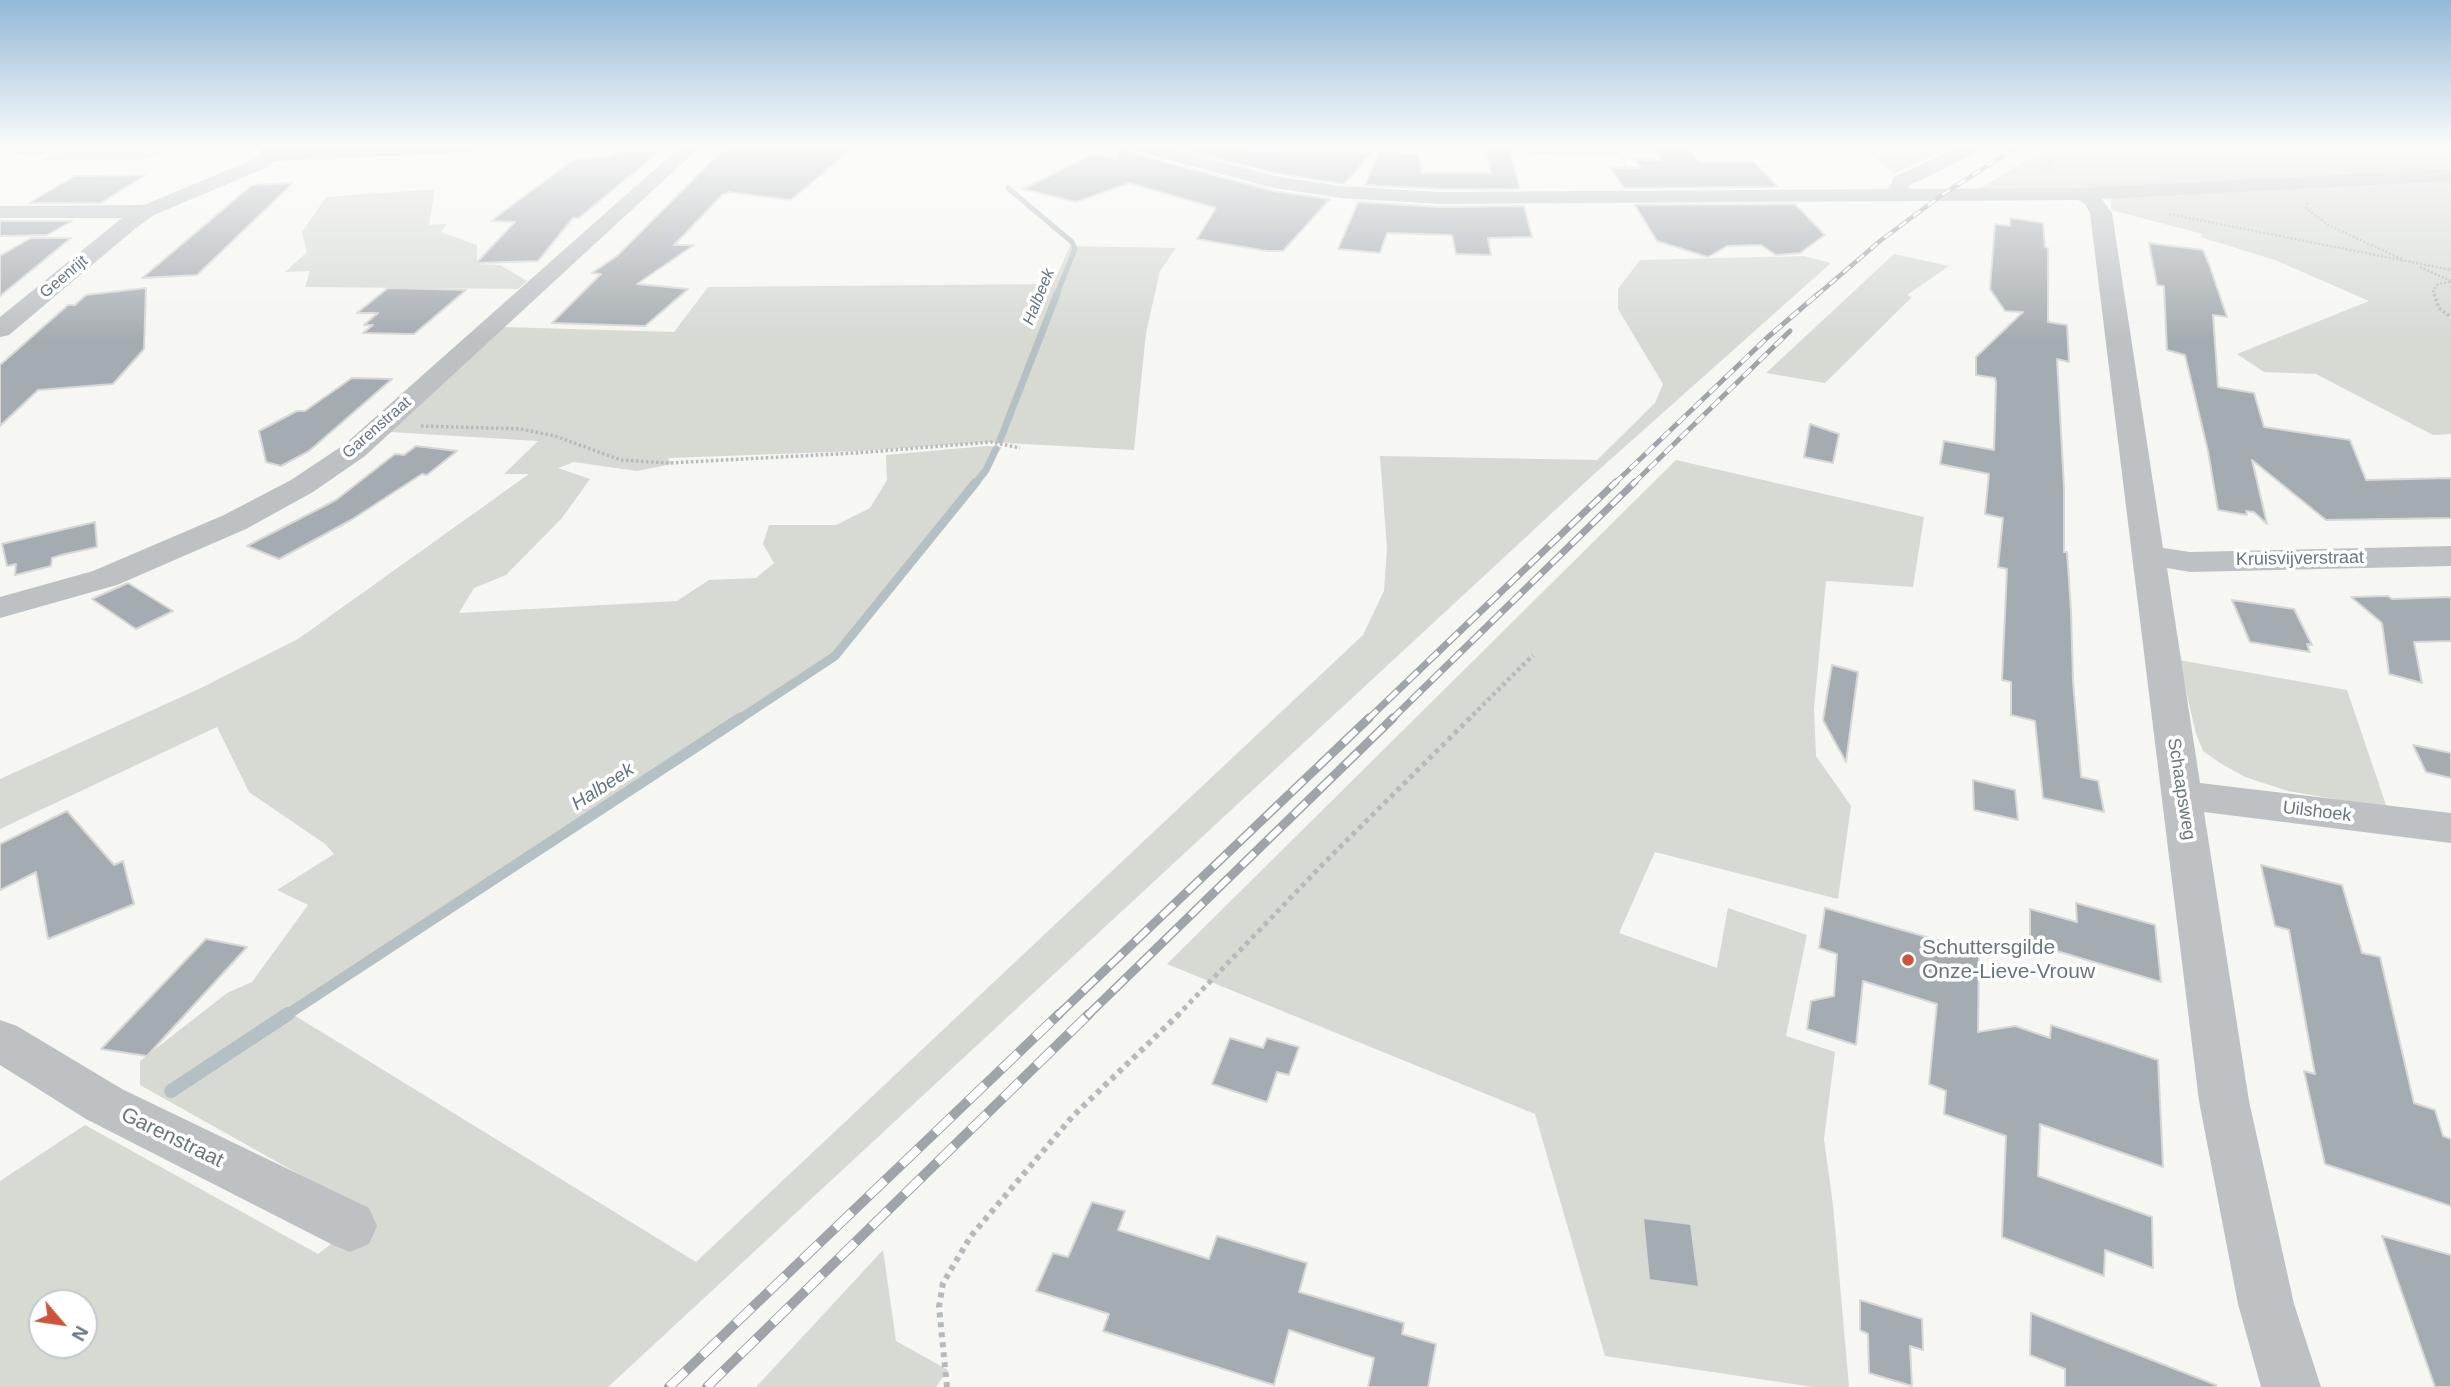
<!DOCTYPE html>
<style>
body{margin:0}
#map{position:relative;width:2451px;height:1387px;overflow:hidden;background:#f6f6f3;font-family:Arial,sans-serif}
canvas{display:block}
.north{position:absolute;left:28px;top:1289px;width:70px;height:70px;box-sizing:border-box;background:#fff;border:2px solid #c3c9cc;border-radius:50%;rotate:119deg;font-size:19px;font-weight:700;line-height:28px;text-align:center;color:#697780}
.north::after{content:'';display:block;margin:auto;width:24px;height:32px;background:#cc543c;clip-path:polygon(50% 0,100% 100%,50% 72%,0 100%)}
</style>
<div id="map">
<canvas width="2451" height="1387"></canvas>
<div class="north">N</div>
</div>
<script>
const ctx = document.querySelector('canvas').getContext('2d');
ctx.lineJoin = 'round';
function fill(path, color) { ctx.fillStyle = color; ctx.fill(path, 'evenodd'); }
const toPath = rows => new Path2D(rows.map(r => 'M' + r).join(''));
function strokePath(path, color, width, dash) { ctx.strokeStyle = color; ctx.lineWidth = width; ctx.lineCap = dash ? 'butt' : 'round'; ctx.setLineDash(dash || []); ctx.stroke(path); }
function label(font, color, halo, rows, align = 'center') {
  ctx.font = font + ' Arial,sans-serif'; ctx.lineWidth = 7; ctx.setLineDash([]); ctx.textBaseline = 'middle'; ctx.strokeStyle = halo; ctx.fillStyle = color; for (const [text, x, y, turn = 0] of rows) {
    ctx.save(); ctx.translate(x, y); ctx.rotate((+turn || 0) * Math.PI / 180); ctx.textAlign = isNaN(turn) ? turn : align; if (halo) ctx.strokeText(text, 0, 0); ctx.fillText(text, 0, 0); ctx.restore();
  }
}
const green = toPath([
 [0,146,219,146,169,149,150,159,42,160,50,155,0,153],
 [1339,146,1781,146,1617,146,1619,155,1338,151],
 [1861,146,1954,146,1894,174],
 [2052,146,2451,146,2451,434,2433,435,2316,374,2264,372,2237,354,2369,301,2275,260,2200,237,2203,234,2111,210,2111,196,1975,191],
 [435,189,429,225,447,224,441,232,477,245,477,264,500,265,527,281,518,289,305,287,310,271,285,272,307,252,302,232,326,197],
 [1070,246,1176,248,1160,271,1146,333,1134,450,988,442,860,451,668,458,672,464,637,471,574,462,558,468,590,479,562,518,506,575,474,588,459,613,677,601,709,580,756,578,774,563,763,544,769,525,836,525,870,508,887,480,886,455,986,446,1002,447,865,621,829,659,289,1012,696,1262,1363,635,1384,591,1387,548,1380,456,1597,460,1655,403,1663,384,1618,309,1618,289,1640,260,1804,256,1831,263,1593,475,608,1387,0,1387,0,1181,85,1125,318,1254,370,1214,140,1085,140,1061,227,993,252,982,308,905,277,890,334,854,325,844,249,792,217,727,0,829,0,779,199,689,298,639,529,474,504,474,538,441,390,432,503,327,674,332,708,287,1053,284],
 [42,1303,84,1303,84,1345,42,1345],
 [1894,254,1949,266,1907,295,1912,297,1825,383,1766,373],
 [1676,460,1924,517,1913,587,1826,581,1814,709,1816,756,1851,806,1838,899,1655,852,1619,933,1717,968,1728,908,1807,935,1786,1036,1835,1052,1824,1139,1833,1205,1849,1387,1813,1387,1605,1356,1535,1114,1167,964],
 [2179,660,2347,690,2387,808,2288,791,2245,777,2220,763,2203,751,2196,734],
 [883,1250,896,1341,948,1370,936,1387,756,1387]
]);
const streamFar4 = toPath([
 [1008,188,1072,242,1075,249,1056,296]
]);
const streamFar3 = toPath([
 [1000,440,1057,294],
 [975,484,986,470,996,449]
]);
const streamFar2 = toPath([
 [738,720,835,656,976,482]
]);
const streamFar1 = toPath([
 [285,1016,740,718]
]);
const stream = toPath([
 [171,1091,288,1014]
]);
const building = toPath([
 [759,146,855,146,791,200,729,192,722,195,674,245,694,245,637,284,688,289,645,326,552,323,601,274,592,273,617,256,726,147,758,148,759,146],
 [1119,146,1126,146,1130,153,1273,191,1330,199,1283,251,1267,251,1197,239,1216,208,1129,183,1076,202,1023,189,1093,154,1117,159,1119,146],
 [1168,146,1255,146,1245,151,1372,153,1344,184,1276,173,1168,146],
 [1485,146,1509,146,1520,189,1440,189,1365,185,1379,153,1418,154,1422,173,1491,173,1485,146],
 [1652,147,1687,147,1699,162,1754,162,1778,187,1624,188,1611,168,1641,168,1635,160,1662,160,1652,147],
 [623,150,660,151,579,218,573,218,538,261,476,263,515,222,491,221,573,160,606,158,623,150],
 [145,175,101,203,29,203,75,176,145,175],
 [293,183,197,275,142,278,252,185,293,183],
 [1358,202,1440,207,1524,206,1532,237,1488,238,1491,255,1456,254,1452,235,1387,233,1380,253,1338,249,1358,202],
 [1795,204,1825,235,1800,253,1776,255,1761,245,1727,246,1708,257,1657,241,1635,205,1795,204],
 [2010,218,2043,223,2045,247,2048,248,2048,322,2067,325,2069,362,2057,359,2064,488,2064,552,2067,552,2071,611,2073,681,2081,777,2098,781,2104,812,2043,798,2035,721,2011,715,2011,682,2002,680,2007,569,1998,567,2003,518,1985,514,1989,474,1940,464,1944,441,1994,450,1996,383,1995,378,1976,375,1976,357,2023,312,2005,311,1990,289,1995,224,2010,226,2010,218],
 [0,221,72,221,47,235,0,236,0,221],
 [31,238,71,238,0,296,0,256,31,238],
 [2149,243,2203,250,2209,264,2227,317,2213,315,2218,387,2254,393,2264,427,2350,440,2366,480,2451,478,2451,518,2326,520,2252,460,2267,524,2254,512,2246,511,2247,515,2218,510,2208,451,2185,355,2167,350,2164,286,2157,285,2149,243],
 [146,288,144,349,113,384,38,390,0,426,0,365,68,305,75,305,86,295,146,288],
 [388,288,466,290,414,334,363,333,373,325,364,325,378,313,357,313,388,288],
 [352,378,392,379,309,451,281,466,266,462,259,431,297,411,305,411,352,378],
 [1810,424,1839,434,1833,463,1804,457,1810,424],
 [416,446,457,451,427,475,422,474,351,520,279,559,247,546,336,500,395,454,404,455,416,446],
 [95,522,97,547,61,555,52,558,51,566,15,575,16,564,7,566,2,544,95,522],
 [128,583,173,611,136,629,92,599,128,583],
 [2388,596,2392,599,2451,597,2451,641,2414,642,2422,683,2389,674,2382,623,2351,597,2388,596],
 [2232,600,2294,609,2312,645,2307,644,2310,652,2250,642,2232,600],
 [1832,665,1858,672,1846,762,1823,720,1832,665],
 [2413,745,2451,753,2451,778,2426,772,2413,745],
 [1973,780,2015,790,2018,820,1974,810,1973,780],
 [67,811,114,865,123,861,134,904,48,939,36,872,0,890,0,844,67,811],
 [2261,865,2342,885,2362,953,2380,957,2414,1103,2435,1110,2443,1136,2451,1139,2451,1206,2325,1164,2304,1071,2315,1074,2289,930,2275,926,2261,865],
 [2076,903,2155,925,2161,982,2030,943,2030,909,2077,922,2076,903],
 [1825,908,1979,952,1978,1032,2015,1026,2050,1038,2051,1025,2158,1060,2163,1167,2040,1124,2038,1176,2152,1217,2153,1268,2105,1250,2104,1276,2002,1237,2006,1136,1944,1114,1946,1091,1929,1084,1937,1004,1863,981,1856,1045,1807,1029,1811,1001,1834,996,1837,954,1819,948,1825,908],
 [206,939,247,947,147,1056,101,1049,206,939],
 [1230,1038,1263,1048,1267,1038,1299,1047,1289,1075,1277,1072,1267,1102,1212,1084,1230,1038],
 [1092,1202,1125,1211,1118,1230,1209,1259,1217,1236,1307,1263,1299,1292,1404,1323,1402,1334,1436,1344,1428,1387,1368,1387,1374,1358,1289,1330,1274,1385,1103,1331,1109,1314,1036,1291,1053,1253,1068,1257,1092,1202],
 [1643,1218,1691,1224,1699,1287,1649,1280,1643,1218],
 [2382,1236,2451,1255,2451,1387,2435,1387,2382,1236],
 [1860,1300,1922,1319,1923,1350,1910,1346,1912,1386,1869,1373,1868,1334,1860,1330,1860,1300],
 [2031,1313,2216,1385,2216,1387,2065,1387,2065,1369,2030,1355,2031,1313]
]);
const pathFar4 = toPath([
 [1605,146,1622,159,1631,176],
 [1869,146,1921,146],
 [2316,146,2327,161],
 [2052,172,2047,168,2051,156,2071,146],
 [2307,203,2306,208,2328,225,2402,259],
 [2169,214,2451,270],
 [2420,267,2451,281],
 [2435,296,2433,291,2438,284,2450,282]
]);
const pathFar3 = toPath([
 [2434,294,2439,308,2451,317],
 [421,426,521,429,555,436,621,460,669,463,855,453,991,442,1020,448]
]);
const pathFar2 = toPath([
 [1468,720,1533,655]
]);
const pathFar1 = toPath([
 [1177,1016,1322,865,1470,718]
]);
const path = toPath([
 [947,1387,939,1307,943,1283,971,1236,1072,1117,1179,1014]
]);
const minor = toPath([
 [261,146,279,146,279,149,351,146,482,146,473,152,274,161,268,167,154,215,136,228,9,335,0,337,0,317,122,218,0,218,0,206,144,205,254,159,260,153,261,146],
 [681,146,701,146,365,456,313,492,246,529,117,585,0,618,0,597,93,571,224,515,291,480,345,444,681,146],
 [1129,146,1159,146,1275,176,1341,186,1440,192,1889,189,1894,177,1961,146,1985,146,1983,150,1908,186,1911,189,2083,188,2451,169,2451,181,2102,199,2112,213,2163,548,2190,552,2451,546,2451,566,2190,572,2167,568,2200,783,2451,813,2451,843,2204,812,2249,1101,2294,1304,2321,1387,2261,1387,2238,1304,2199,1101,2090,213,2085,204,2078,200,1440,204,1341,198,1274,188,1131,150,1129,146],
 [0,1020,17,1026,122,1089,369,1208,377,1226,369,1244,350,1252,331,1244,86,1119,0,1065,0,1020]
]);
const railFar4 = toPath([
 [1816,296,1880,241,1942,195,2018,146]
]);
const railFar3 = toPath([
 [1614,484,1768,337,1818,294],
 [1633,484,1790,331]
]);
const railFar2 = toPath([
 [1367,720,1616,482],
 [1391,720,1635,482]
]);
const railFar1 = toPath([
 [1057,1016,1369,718],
 [1087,1016,1393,718]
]);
const rail = toPath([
 [669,1387,1059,1014],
 [707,1387,1089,1014]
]);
const markers = [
 [1908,960,7,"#cc543c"]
];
const farStreetnames = [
 ["Geenrijt",64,277,-40],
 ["Garenstraat",377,428,-41]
];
const farWaternames = [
 ["Halbeek",1039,297,-68]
];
const streetNames = [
 ["Kruisvijverstraat",2300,559,-1],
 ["Schaapsweg",2181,789,81],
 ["Uilshoek",2317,812,7]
];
const waterNames = [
 ["Halbeek",603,787,-33]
];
const nearPoinames = [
 ["Schuttersgilde",1922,948],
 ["Onze-Lieve-Vrouw",1922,972]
];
const nearStreetnames = [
 ["Garenstraat",172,1138,26]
];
fill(green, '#d6dad3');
strokePath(streamFar4, '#b4c0c3', 5);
strokePath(streamFar3, '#b4c0c3', 7);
strokePath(streamFar2, '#b4c0c3', 9);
strokePath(streamFar1, '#b4c0c3', 11);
strokePath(stream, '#b4c0c3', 14);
fill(building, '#a5acb1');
strokePath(building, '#d7d7d6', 2);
strokePath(pathFar4, '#b7babc', 2.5, [2, 2]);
strokePath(pathFar3, '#b7babc', 3.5, [2.5, 2.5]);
strokePath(pathFar2, '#b7babc', 4.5, [3.5, 3.5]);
strokePath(pathFar1, '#b7babc', 5, [4.5, 4.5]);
strokePath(path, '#b7babc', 6, [5, 5]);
fill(minor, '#bdc1c4');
strokePath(railFar4, '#9ea4a8', 4.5);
strokePath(railFar3, '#9ea4a8', 5);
strokePath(railFar2, '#9ea4a8', 7);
strokePath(railFar1, '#9ea4a8', 9);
strokePath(rail, '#9ea4a8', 10);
strokePath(railFar4, '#fff', 2.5, [9]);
strokePath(railFar3, '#fff', 3.5, [11]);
strokePath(railFar2, '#fff', 4.5, [14]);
strokePath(railFar1, '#fff', 6, [18]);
strokePath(rail, '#fff', 8, [23]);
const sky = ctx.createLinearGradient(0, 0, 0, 340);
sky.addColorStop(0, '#93b9d9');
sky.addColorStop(0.43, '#fbfbfa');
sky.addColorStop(1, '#fbfbfa00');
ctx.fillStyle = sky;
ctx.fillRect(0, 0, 2451, 340);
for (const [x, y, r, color] of markers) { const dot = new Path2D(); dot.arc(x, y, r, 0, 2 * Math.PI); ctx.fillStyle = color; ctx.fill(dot); strokePath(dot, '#fff', 2.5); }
label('16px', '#697780', '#fff', farStreetnames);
label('italic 16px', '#64777c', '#fff', farWaternames);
label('18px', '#697780', '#fff', streetNames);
label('italic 19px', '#64777c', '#fff', waterNames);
label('21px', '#697780', '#fff', nearPoinames, 'left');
label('21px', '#697780', '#fff', nearStreetnames);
</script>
